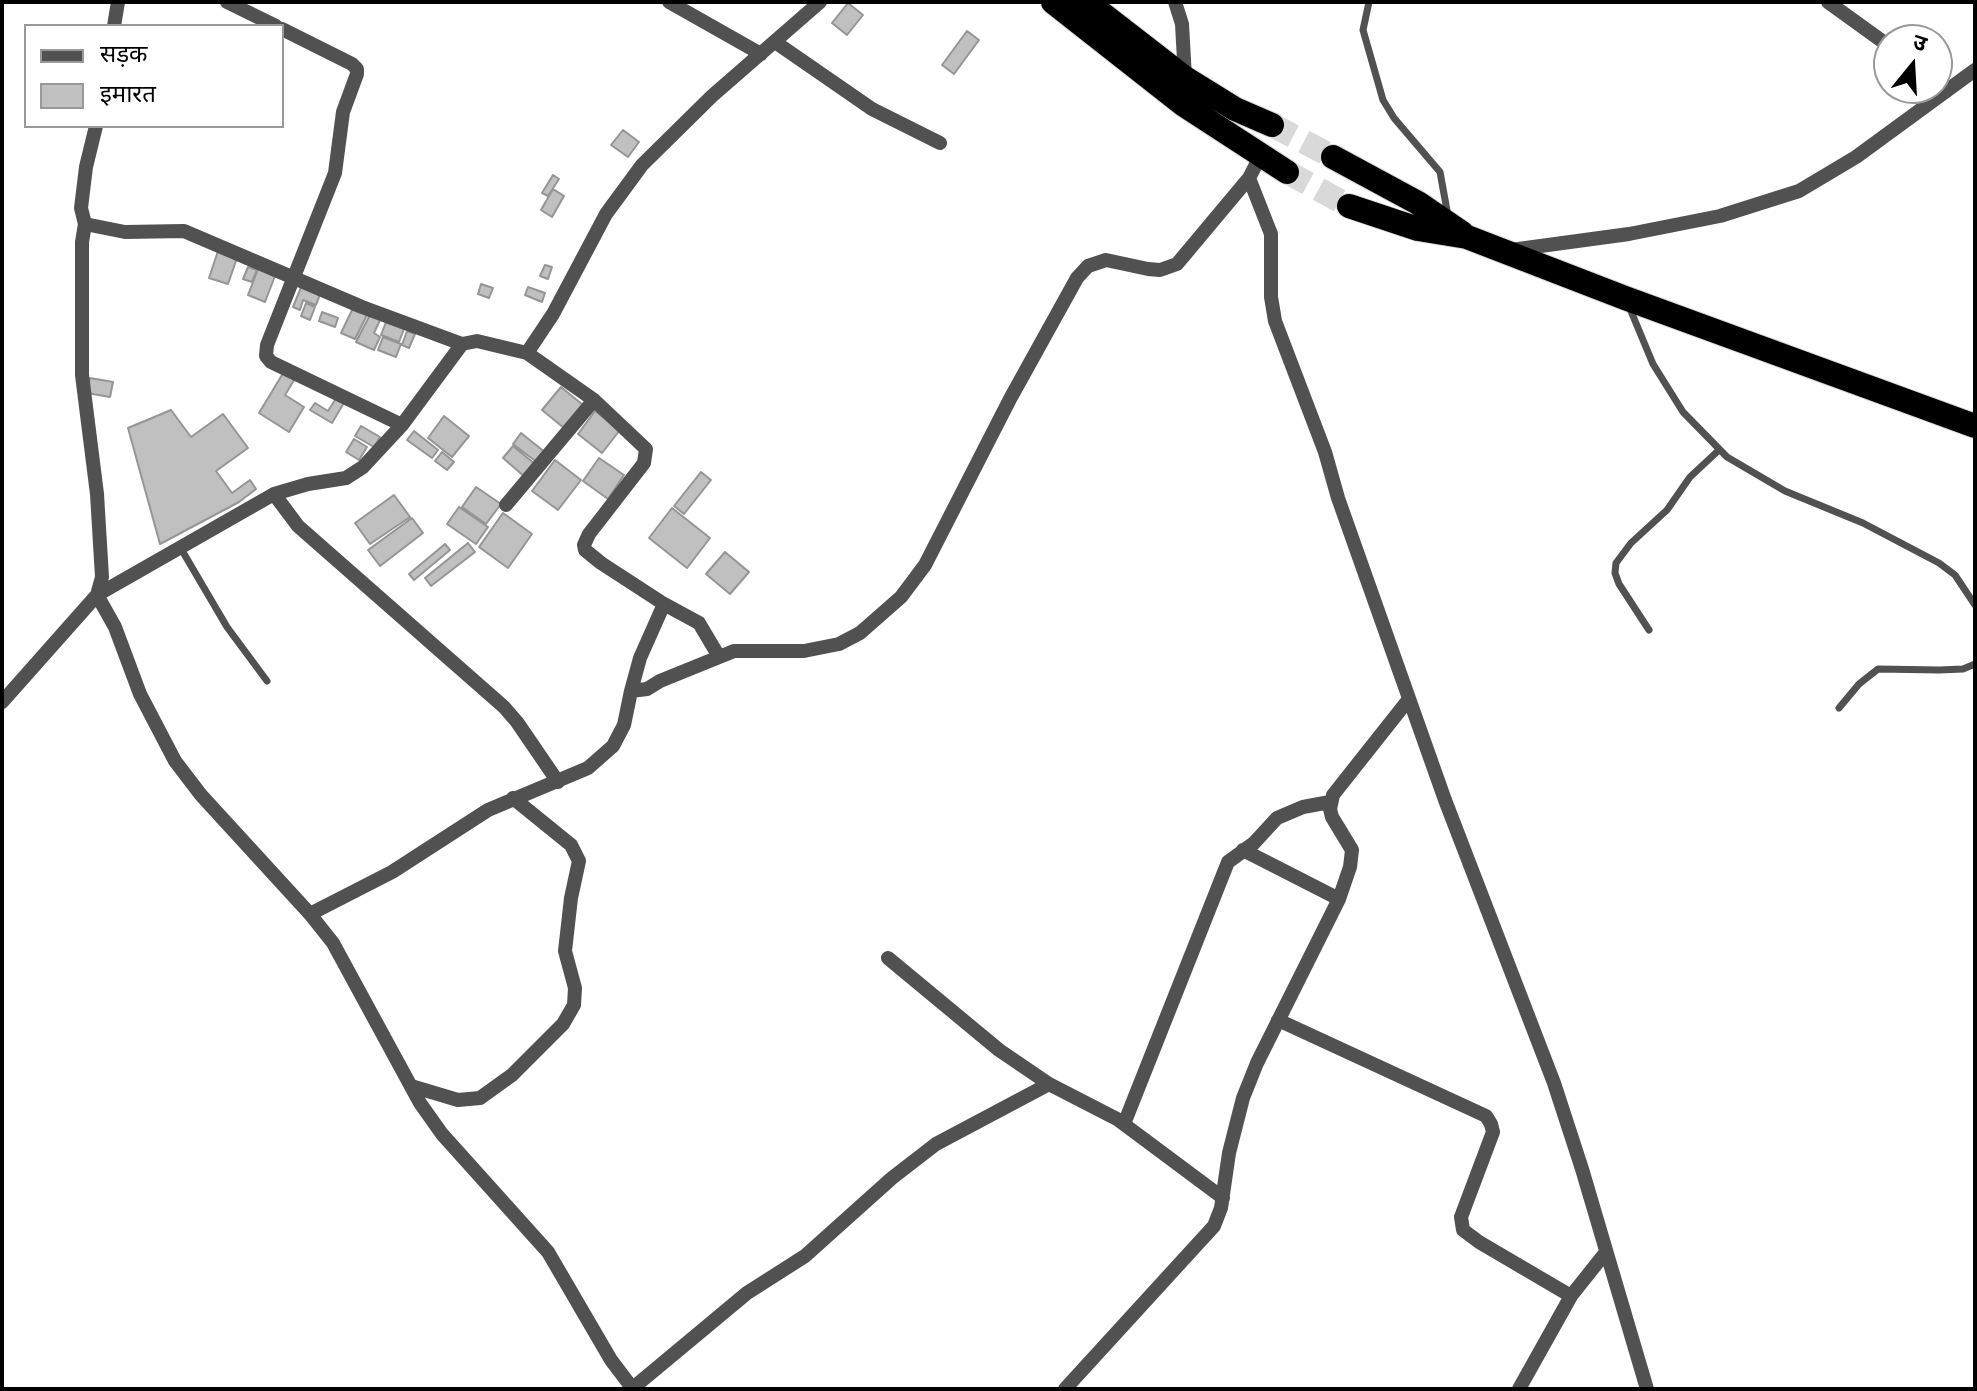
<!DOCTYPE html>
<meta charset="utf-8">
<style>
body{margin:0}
#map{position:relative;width:1977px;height:1391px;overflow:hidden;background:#fff;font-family:"Roboto Condensed","Noto Sans Devanagari",sans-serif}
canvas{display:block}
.frame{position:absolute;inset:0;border:4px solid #000;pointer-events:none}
.legend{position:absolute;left:24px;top:24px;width:260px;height:104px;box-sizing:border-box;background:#fff;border:2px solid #999;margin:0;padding:10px 14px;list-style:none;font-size:24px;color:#000}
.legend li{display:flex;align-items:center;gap:16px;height:40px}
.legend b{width:40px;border:2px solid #999}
.north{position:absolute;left:1873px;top:24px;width:80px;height:80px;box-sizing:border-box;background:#fff;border:2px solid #999;border-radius:50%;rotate:18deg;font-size:22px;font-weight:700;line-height:32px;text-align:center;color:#000}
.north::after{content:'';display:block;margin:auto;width:28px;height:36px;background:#000;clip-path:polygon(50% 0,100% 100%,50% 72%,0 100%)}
</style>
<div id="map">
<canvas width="1977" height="1391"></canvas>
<div class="frame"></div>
<ul class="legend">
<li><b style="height:10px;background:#515151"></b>सड़क</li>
<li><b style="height:22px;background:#c0c0c0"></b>इमारत</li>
</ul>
<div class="north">उ</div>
</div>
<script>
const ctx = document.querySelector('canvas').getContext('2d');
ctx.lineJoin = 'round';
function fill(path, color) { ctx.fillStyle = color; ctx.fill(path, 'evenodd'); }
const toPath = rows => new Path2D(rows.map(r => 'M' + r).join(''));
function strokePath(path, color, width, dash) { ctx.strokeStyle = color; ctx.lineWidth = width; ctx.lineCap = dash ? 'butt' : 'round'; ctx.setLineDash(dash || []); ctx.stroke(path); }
const building = toPath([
 [848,3,863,15,847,35,832,23,848,3],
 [967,31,979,40,954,74,942,65,967,31],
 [623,130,639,142,628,157,611,145,623,130],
 [553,175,559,179,548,196,542,193,553,175],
 [553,189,564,196,552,217,541,210,553,189],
 [218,251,237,258,228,284,209,278,218,251],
 [545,265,552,267,548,279,540,276,545,265],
 [248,267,257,270,252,282,243,279,248,267],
 [258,269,275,276,265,302,248,295,258,269],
 [481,284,493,288,489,298,478,294,481,284],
 [302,285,321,292,316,305,303,300,300,310,293,307,302,285],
 [528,287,545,293,542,302,525,295,528,287],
 [306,303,315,307,310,320,301,316,306,303],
 [354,306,368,313,355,339,341,333,354,306],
 [322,312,338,318,335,327,319,321,322,312],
 [371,313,381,318,374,333,380,337,374,350,356,342,371,313],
 [386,322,404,329,399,342,381,335,386,322],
 [407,331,415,334,409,348,402,345,407,331],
 [383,337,401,344,396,357,378,350,383,337],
 [285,370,296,377,285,395,304,407,289,432,259,413,285,370],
 [90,378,113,382,110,397,87,393,90,378],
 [561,387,583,405,564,428,542,410,561,387],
 [337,397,345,401,332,423,310,410,315,403,328,411,337,397],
 [171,410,191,437,223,414,248,448,216,471,232,493,250,480,256,489,239,502,160,544,128,428,171,410],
 [595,411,620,430,602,453,578,434,595,411],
 [444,416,469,436,452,457,428,438,444,416],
 [361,426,380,437,374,447,355,436,361,426],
 [414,431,438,450,432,458,407,440,414,431],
 [521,433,546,453,538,463,513,444,521,433],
 [354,439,367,447,359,460,346,452,354,439],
 [513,446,536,465,525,477,503,458,513,446],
 [442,452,454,462,447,470,435,461,442,452],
 [599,458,624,475,608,499,583,481,599,458],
 [555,460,581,480,558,510,532,491,555,460],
 [701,472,711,480,684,514,674,506,701,472],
 [476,487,501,504,486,524,462,507,476,487],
 [394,495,410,517,370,544,355,523,394,495],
 [459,507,488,527,476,544,447,524,459,507],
 [672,508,710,538,687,568,649,538,672,508],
 [503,513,532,534,508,568,479,547,503,513],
 [412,518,423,533,380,566,368,550,412,518],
 [468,543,475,552,431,586,425,578,468,543],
 [445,544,450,550,414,580,409,574,445,544],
 [725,552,749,572,730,594,706,574,725,552]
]);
const highwayTunnel = toPath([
 [1272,125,1333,157],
 [1287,172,1349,206]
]);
const lane = toPath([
 [1369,2,1363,30,1383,100,1394,118,1440,172,1448,216],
 [1628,304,1653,364,1683,412,1727,457,1785,491,1863,523,1939,563,1955,575,1975,605],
 [180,547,227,627,267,681],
 [1649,630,1619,584,1615,573,1616,563,1631,543,1667,510,1690,477,1719,450],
 [1839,708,1859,684,1878,669,1939,670,1963,669,1975,664]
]);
const street = toPath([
 [227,2,276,26],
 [669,2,761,54],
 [1175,2,1182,24,1185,78],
 [1828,2,1889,46],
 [114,26,118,2],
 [282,29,352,64,357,69,357,74,343,112,335,173,267,345,266,356,271,362,402,425],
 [775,42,872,109,940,143],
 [96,126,86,167,81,208,85,224,82,242,82,375,97,494,102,577,97,595,115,627,140,694,175,761,201,795,310,914,333,943,420,1103,442,1134,548,1252,611,1360,633,1389],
 [1249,178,1271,234,1271,297,1275,321,1325,452,1338,498,1445,800,1554,1083,1582,1169,1647,1389],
 [85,224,125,232,184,231,362,307,462,344],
 [1511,250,1629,234,1720,216,1799,191,1856,157,1975,70],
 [527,353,553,314,606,214,642,165,712,96,820,2],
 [274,494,298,526,504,707,517,722,558,782],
 [506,505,594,400],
 [664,604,699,623,718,655],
 [2,702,97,595,274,494,308,484,346,478,363,467,402,425,462,344,477,341,527,353,594,400,646,449,644,463,589,534,584,545,585,550,601,563,664,604,640,658,631,691],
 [1243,850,1339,899],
 [310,914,392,872,488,810,588,768,613,746,624,725,631,691,647,689,660,681,734,651,804,651,839,644,860,633,901,597,925,565,1010,399,1077,278,1088,266,1106,260,1148,269,1160,270,1177,264,1249,178,1260,157],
 [888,958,999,1050,1049,1084,1117,1119,1223,1198],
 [1278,1020,1486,1116,1491,1124,1493,1132,1461,1217,1463,1230,1479,1242,1571,1296],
 [411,1086,458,1100,480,1098,512,1075,563,1024,574,1005,575,988,565,951,571,898,579,861,571,845,513,798],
 [1124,1124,1228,862,1254,843,1277,818,1303,807,1330,802],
 [633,1388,747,1293,805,1256,892,1178,936,1144,1049,1084],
 [1065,1389,1214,1226,1221,1208,1229,1153,1243,1098,1257,1063,1339,899,1350,867,1352,850,1332,817,1330,809,1333,795,1409,699],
 [1519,1389,1571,1296,1606,1252]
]);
const highway = toPath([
 [1053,2,1184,105,1287,172],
 [1087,2,1185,78,1235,109,1272,125],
 [1333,157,1418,203,1462,233],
 [1349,206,1418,229,1467,237,1625,298,1975,426]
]);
fill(building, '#c0c0c0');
strokePath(building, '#959595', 2);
strokePath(highwayTunnel, '#d9d9d9', 24, [24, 12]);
strokePath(highway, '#dbdbdb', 26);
strokePath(lane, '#515151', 7);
strokePath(street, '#515151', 14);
strokePath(highway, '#000', 24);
</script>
